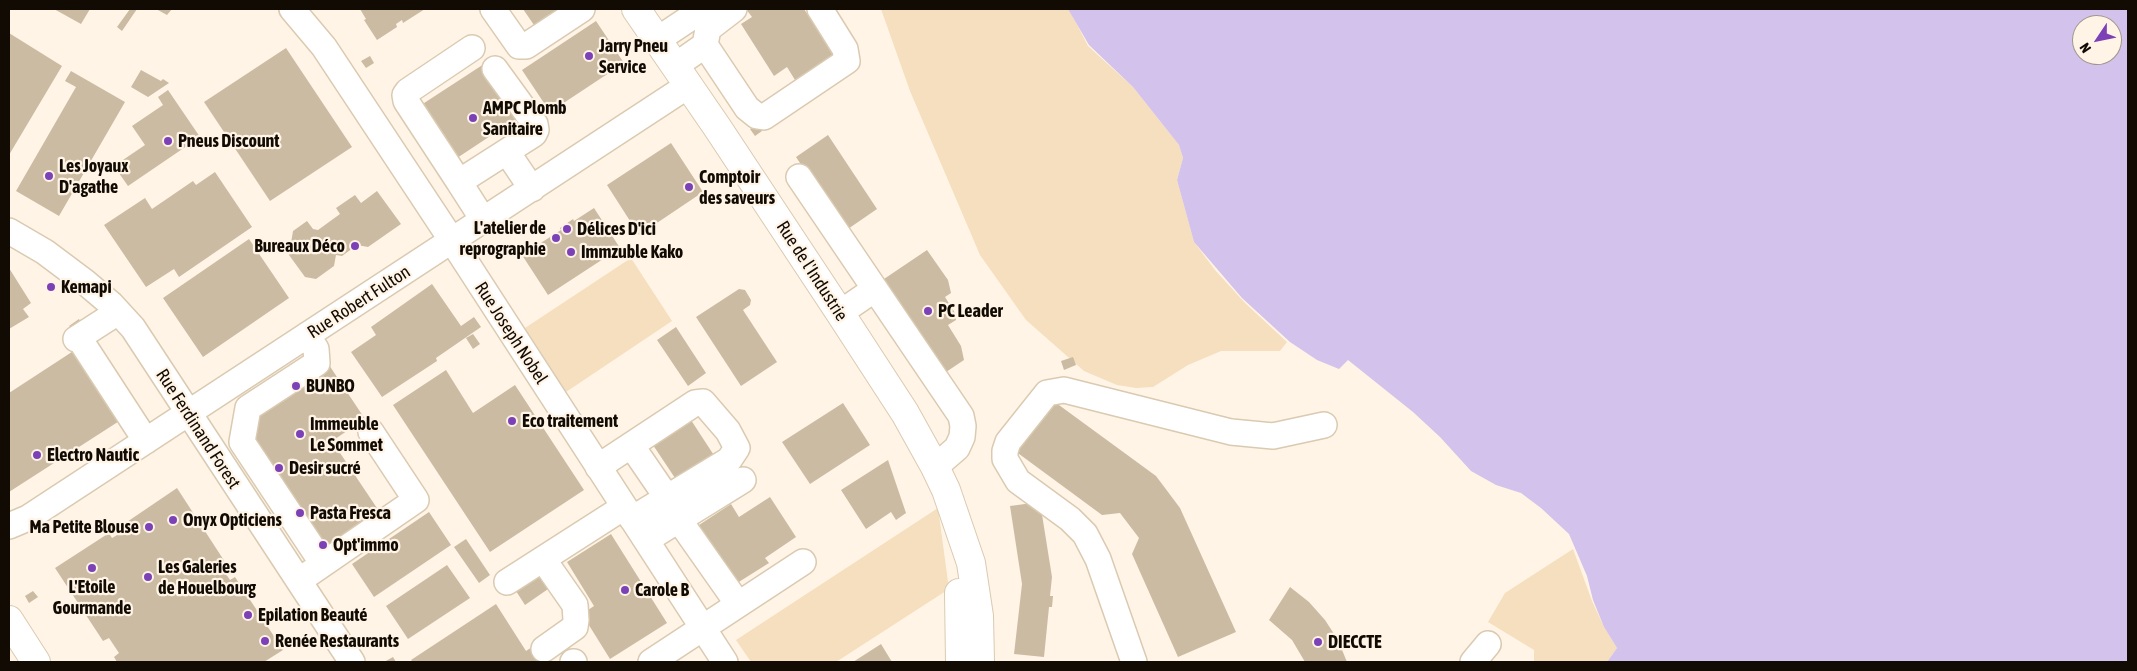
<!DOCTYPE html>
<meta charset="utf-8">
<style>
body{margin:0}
#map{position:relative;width:2137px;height:671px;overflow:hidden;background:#fff4e5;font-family:"Asap Condensed",sans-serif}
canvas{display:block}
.frame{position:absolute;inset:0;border:10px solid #110b04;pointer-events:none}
.north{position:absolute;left:2072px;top:15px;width:50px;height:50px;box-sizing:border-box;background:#fff4e5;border:1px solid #a0978b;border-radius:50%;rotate:236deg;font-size:14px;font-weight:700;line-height:20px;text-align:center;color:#110b04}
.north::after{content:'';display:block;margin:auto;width:18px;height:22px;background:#7c41b7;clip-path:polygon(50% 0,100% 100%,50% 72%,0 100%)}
</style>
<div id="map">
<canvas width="2137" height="671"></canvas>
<div class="frame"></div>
<div class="north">N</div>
</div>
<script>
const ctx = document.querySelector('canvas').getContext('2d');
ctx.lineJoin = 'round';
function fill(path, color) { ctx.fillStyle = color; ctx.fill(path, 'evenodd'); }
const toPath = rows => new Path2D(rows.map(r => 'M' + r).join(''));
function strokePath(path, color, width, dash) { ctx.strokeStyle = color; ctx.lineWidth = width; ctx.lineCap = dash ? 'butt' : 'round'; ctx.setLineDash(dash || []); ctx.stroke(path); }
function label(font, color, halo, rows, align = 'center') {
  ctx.font = font + ' "Asap Condensed",sans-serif'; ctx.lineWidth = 4.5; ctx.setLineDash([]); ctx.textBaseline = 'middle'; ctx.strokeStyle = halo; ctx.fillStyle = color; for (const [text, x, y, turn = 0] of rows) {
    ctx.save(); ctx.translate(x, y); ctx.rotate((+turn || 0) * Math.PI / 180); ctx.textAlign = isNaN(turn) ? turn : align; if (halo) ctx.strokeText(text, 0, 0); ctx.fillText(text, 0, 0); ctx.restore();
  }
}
const green = toPath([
 [881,9,1069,9,1088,46,1133,87,1179,145,1183,158,1177,180,1194,242,1215,270,1245,303,1287,342,1280,351,1221,351,1188,365,1153,387,1136,388,1117,385,1084,371,1026,320,980,255,910,91],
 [631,258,672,321,566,392,525,328],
 [938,508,949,589,836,662,751,662,736,640],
 [1573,549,1592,601,1604,627,1617,648,1607,662,1534,662,1534,650,1488,622,1505,593]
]);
const water = toPath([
 [1068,9,2128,9,2128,662,1607,662,1617,648,1604,627,1593,600,1587,576,1569,534,1541,508,1521,493,1496,485,1471,471,1440,437,1413,412,1348,360,1339,369,1317,360,1290,342,1242,298,1194,242,1177,180,1183,158,1179,145,1133,87,1089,45],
 [2082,25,2112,25,2112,55,2082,55]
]);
const building = toPath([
 [54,9,90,9,81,24],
 [130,9,137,9,122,31,117,27],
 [156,9,172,9,167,15],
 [360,9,425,9,403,23,402,20,396,24,397,27,377,40,364,20,366,19],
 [523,9,564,9,536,28],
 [746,9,804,9,834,54,795,80,787,67,774,76,741,24,752,17],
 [596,21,624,63,550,112,522,70],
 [9,33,62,66,9,155],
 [286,48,352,147,270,201,204,102],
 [370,56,374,63,366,68,361,61],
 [484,64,519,117,454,160,418,107],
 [141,70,161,81,163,79,169,83,148,97,131,87],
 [71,71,125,102,59,216,16,191,76,87,65,81],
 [168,90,200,137,128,186,114,166,145,145,132,126,163,105,158,97],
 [757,124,762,131,755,136,750,129],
 [828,135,877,209,845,231,796,157],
 [671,143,703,192,639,235,607,185],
 [215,172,252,227,179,277,174,269,146,287,104,225,145,198,152,209,193,181,196,185],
 [377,191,401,224,368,247,357,245,342,256,336,255,334,266,316,279,305,277,289,255,293,231,307,221,313,229,318,230,340,214,336,208,355,195,361,203],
 [594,208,620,248,548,295,522,255,561,230,560,228,573,219,574,221],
 [249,239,289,298,203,357,163,298],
 [927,250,948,280,951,293,945,297,955,313,956,320,948,325,961,346,964,360,946,372,907,314,905,316,901,309,903,308,898,301,896,303,893,298,896,297,891,290,889,291,886,287,888,285,884,279],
 [9,268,31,303,23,309,29,317,9,329],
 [432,284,461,326,474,317,481,327,436,358,437,361,382,397,351,352,376,335,371,327],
 [739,289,745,290,751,300,750,305,743,310,777,362,741,386,696,317],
 [79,319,84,328,76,334,69,326],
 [676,327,706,373,688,386,657,340],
 [473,334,480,344,473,349,466,338],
 [78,348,124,418,9,492,9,393],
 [1073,357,1076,365,1064,370,1061,361],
 [327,362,365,419,332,441,383,517,324,556,247,442,255,410],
 [446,370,473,413,515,385,584,490,490,552,393,405],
 [1048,397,1156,476,1180,508,1236,632,1178,657,1132,554,1139,538,1120,513,1102,515,1011,448],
 [843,403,870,445,810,484,782,442],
 [689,417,719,463,681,487,651,442],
 [888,460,906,513,896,520,891,512,866,529,841,490],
 [177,488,225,562,220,565,230,580,235,577,283,650,264,662,117,662,114,657,119,653,109,638,103,641,55,568,109,533,112,538,124,531,121,526],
 [770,497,796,537,765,558,769,563,734,585,696,527,731,504,739,517],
 [1040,502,1052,577,1050,596,1053,596,1052,607,1049,607,1044,657,1014,654,1022,584,1010,506],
 [429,512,451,545,374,597,352,564],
 [611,534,667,623,610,659,582,614,594,606,567,562],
 [466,539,490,575,479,583,454,547],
 [447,565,470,598,408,639,386,606],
 [542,573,551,587,525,605,516,591],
 [1290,587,1309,602,1325,620,1338,640,1347,662,1305,662,1292,640,1269,620],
 [33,591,38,597,29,603,25,596],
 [496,604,526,651,535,645,546,662,413,662,411,660],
 [881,644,892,662,853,662],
 [393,657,396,662,384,662]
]);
const minor = toPath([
 [292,9,324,47,447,233,725,662],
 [493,9,519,46,526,46,582,9],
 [734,9,708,29,705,45,747,108,757,116,764,117,847,61,845,49,820,9],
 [657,40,693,16,709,9],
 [675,66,705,45],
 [507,152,532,189],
 [799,177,961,416,963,426,962,437,957,448,935,467],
 [459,182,406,101,405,95,408,91,472,48],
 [484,221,459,182,534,134,536,130,535,124,495,69],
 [9,231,45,252,85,282,111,304,133,328,352,662],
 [840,313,875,289],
 [307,335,316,349,317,363,248,408,242,442,323,564],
 [79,338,146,441],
 [76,339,118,312],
 [631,445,668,499],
 [598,467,695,403,703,402,728,431,737,448,729,460,632,519],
 [679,520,738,604],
 [9,526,28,518,689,85],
 [646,540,743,480],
 [543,559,575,605,576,620,575,627,544,649],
 [310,573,416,500,371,432],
 [507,582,624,507],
 [573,662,574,662],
 [651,662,803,562],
 [1134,662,1098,559,1085,534,1070,519,1018,481,1005,459,1005,451,1008,442,1047,393,1064,390,1231,432,1273,436,1324,425],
 [1473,662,1488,644]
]);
const major = toPath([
 [636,9,717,127,840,313,905,413,935,467,946,490,971,563,979,616,980,662],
 [959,593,960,662],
 [9,620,36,662]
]);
const markers = [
 [589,56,5,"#7c41b7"],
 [473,118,5,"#7c41b7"],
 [168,141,5,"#7c41b7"],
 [49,176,5,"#7c41b7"],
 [689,187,5,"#7c41b7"],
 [567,229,5,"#7c41b7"],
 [556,238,5,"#7c41b7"],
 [355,246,5,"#7c41b7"],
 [571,252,5,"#7c41b7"],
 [51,287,5,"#7c41b7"],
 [928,311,5,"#7c41b7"],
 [296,386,5,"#7c41b7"],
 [512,421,5,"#7c41b7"],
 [300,434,5,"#7c41b7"],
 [37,455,5,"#7c41b7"],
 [279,468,5,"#7c41b7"],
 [300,513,5,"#7c41b7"],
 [173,520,5,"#7c41b7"],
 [149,527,5,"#7c41b7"],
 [323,545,5,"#7c41b7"],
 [92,568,5,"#7c41b7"],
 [148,577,5,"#7c41b7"],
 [625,590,5,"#7c41b7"],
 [248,615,5,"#7c41b7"],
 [265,641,5,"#7c41b7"],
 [1318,642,5,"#7c41b7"]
];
const poiNames = [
 ["Jarry Pneu",599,46],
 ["Service",599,67],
 ["AMPC Plomb",483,108],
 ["Sanitaire",483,129],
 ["Pneus Discount",178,141],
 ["Les Joyaux",59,166],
 ["D'agathe",59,187],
 ["Comptoir",699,177],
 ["des saveurs",699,198],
 ["L'atelier de",546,228,"right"],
 ["reprographie",546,249,"right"],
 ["Délices D'ici",577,229],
 ["Bureaux Déco",345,246,"right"],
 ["Immzuble Kako",581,252],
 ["Kemapi",61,287],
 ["PC Leader",938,311],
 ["BUNBO",306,386],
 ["Eco traitement",522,421],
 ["Immeuble",310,424],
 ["Le Sommet",310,445],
 ["Electro Nautic",47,455],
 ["Desir sucré",289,468],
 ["Pasta Fresca",310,513],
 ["Onyx Opticiens",183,520],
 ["Ma Petite Blouse",139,527,"right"],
 ["Opt'immo",333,545],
 ["Les Galeries",158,567],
 ["de Houelbourg",158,588],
 ["L'Etoile",92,587,"center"],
 ["Gourmande",92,608,"center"],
 ["Carole B",635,590],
 ["Epilation Beauté",258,615],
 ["Renée Restaurants",275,641],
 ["DIECCTE",1328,642]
];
const streetNames = [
 ["Rue de l'Industrie",812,271,57],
 ["Rue Robert Fulton",359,302,-33],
 ["Rue Joseph Nobel",511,333,57],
 ["Rue Ferdinand Forest",198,429,57]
];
fill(green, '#f5dfbe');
fill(water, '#d3c2eb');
fill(building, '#cbbba2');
strokePath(minor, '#dacab1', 28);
strokePath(major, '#dacab1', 30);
strokePath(minor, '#fff', 25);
strokePath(major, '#fff', 28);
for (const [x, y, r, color] of markers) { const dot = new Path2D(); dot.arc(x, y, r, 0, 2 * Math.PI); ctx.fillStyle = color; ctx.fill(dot); strokePath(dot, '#fff4e5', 2); }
label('bold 18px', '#110b04', '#fff4e5', poiNames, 'left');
label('18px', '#110b04', '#fff4e5', streetNames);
</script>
